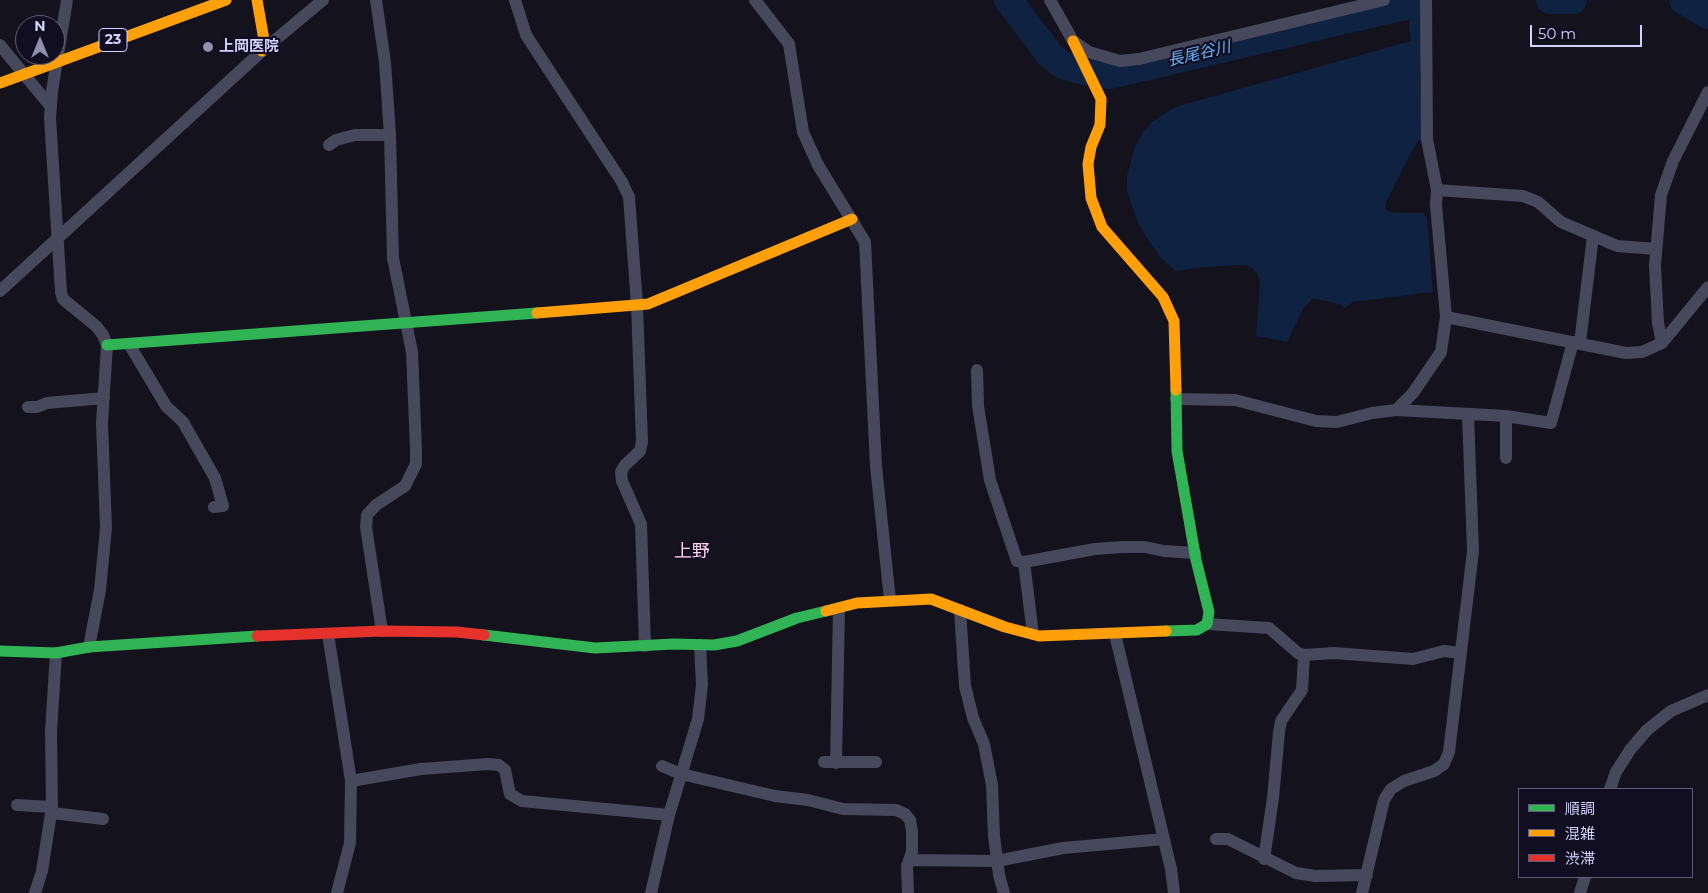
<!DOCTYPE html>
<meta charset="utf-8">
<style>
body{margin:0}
#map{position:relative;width:1708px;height:893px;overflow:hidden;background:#14121d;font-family:Montserrat,"Noto Sans JP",sans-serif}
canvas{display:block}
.legend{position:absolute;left:1518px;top:788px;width:175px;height:90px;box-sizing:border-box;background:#110e21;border:1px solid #5f5c79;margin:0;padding:6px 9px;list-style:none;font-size:15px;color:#d5d1fd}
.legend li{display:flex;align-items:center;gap:10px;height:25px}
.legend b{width:25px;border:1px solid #5f5c79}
.north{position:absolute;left:15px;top:15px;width:50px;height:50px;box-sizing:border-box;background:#110e21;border:1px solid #5f5c79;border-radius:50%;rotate:0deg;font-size:14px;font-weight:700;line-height:20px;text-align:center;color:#d5d1fd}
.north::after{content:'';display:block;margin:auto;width:18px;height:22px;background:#918eaf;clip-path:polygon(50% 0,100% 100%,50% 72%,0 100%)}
.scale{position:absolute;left:1530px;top:25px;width:112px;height:22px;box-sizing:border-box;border:2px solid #d5d1fd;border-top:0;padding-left:6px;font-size:15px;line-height:18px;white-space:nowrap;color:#d5d1fd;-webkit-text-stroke:4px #110e21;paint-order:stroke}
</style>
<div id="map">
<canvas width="1708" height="893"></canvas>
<ul class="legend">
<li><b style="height:6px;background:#30b455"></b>順調</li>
<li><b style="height:6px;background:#ff9f0a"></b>混雑</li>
<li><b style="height:6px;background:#e5322d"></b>渋滞</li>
</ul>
<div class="north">N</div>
<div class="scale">50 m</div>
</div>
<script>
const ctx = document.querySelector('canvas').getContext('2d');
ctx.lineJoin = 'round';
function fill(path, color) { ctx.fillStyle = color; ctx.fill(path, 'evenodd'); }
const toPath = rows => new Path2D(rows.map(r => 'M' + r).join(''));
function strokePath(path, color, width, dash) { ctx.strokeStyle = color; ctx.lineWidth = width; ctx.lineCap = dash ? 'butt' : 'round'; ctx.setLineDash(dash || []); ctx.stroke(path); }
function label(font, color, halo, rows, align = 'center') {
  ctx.font = font + ' Montserrat,"Noto Sans JP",sans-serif'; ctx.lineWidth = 4.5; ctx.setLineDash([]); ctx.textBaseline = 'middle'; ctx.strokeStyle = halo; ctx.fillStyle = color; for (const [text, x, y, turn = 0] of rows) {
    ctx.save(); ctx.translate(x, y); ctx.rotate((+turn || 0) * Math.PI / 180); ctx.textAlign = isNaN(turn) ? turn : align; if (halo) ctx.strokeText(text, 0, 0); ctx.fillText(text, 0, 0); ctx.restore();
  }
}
const water = toPath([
 [1416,1,1422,28,1420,86,1422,140,1418,141,1408,158,1386,203,1385,208,1389,212,1396,213,1423,213,1427,218,1433,292,1353,302,1345,308,1339,304,1313,298,1303,309,1287,342,1256,336,1260,283,1257,273,1251,267,1242,265,1203,267,1176,271,1160,257,1149,241,1138,223,1127,191,1127,176,1135,147,1143,132,1152,122,1175,107,1411,41,1409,26,1411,13,1410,3]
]);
const river = toPath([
 [1008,0,1050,55,1061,64,1074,69,1109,75,1417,3],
 [1550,0,1573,0],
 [1683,0,1708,15]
]);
const street = toPath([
 [67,0,52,91,50,118,61,292,63,299,96,326,103,335,107,345,102,423,106,528,100,590,89,647],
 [376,0,385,62,390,135,393,258,412,352,416,450,416,464,405,486,376,505,367,515,366,527,382,631],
 [515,0,526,35,622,182,629,197,637,305,642,442,640,451,625,465,621,472,622,481,641,524,645,646],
 [755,0,789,44,803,132,818,165,865,242,876,466,890,600],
 [1050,0,1073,41,1089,52,1120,61,1139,59,1384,0],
 [1426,0,1427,139,1437,190,1436,205,1446,317,1626,353,1642,352,1662,343,1708,287],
 [0,45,51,107],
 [329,145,336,140,355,135,390,135],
 [1437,190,1523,196,1538,202,1561,222,1617,246,1656,249],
 [0,291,262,51,323,0],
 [1580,343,1593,236],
 [1662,343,1658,323,1655,265,1661,195,1673,161,1708,92],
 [129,344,166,406,183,422,215,478,223,506,214,507],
 [977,370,978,406,990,480,1017,561,1024,562,1095,549,1122,547,1145,547,1164,551,1195,553],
 [1176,399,1235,400,1316,421,1337,422,1372,413,1396,410,1413,393,1441,352,1446,317],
 [28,407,37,407,47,403,104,398],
 [1396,410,1506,416,1551,423,1573,342],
 [1506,416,1506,458],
 [1024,562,1033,634],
 [960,610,965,686,973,718,984,744,992,785,994,836,999,875,1004,893],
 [1207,624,1269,628,1298,653,1304,655,1334,653,1413,659,1444,651,1460,653],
 [328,634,351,781,350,843,337,893],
 [1115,634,1171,869,1174,893],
 [824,762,876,762],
 [836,763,839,608],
 [662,766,681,774,775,796,808,800,843,809,896,810,905,814,910,820,912,831,912,852,907,866,908,893],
 [351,781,421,769,488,764,499,765,505,770,510,794,522,801,669,815],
 [1610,789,1616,772,1630,750,1647,730,1671,711,1708,695],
 [17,805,52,807],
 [52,813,103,819],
 [1216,839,1228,839,1296,873,1315,876,1367,875],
 [1264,859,1273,798,1279,732,1281,721,1302,690,1304,655],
 [909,860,997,861,1063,848,1164,839],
 [35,893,42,871,52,807,51,731,56,653],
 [651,893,669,815,698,719,702,685,700,645],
 [1362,893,1384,800,1391,789,1404,781,1434,771,1444,764,1449,752,1473,551,1468,415],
 [1580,893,1585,877]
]);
const fast = toPath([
 [107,345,537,313],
 [1166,631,1197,630,1207,624,1209,612,1196,560,1177,451,1176,390],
 [484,635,595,648,674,644,714,645,737,641,797,618,826,611],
 [0,651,56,653,89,647,257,636]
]);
const slow = toPath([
 [257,0,264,40,262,51],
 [1073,41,1101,99,1100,125,1091,147,1088,164,1091,198,1102,227,1163,297,1174,321,1176,390],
 [0,83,226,0],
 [537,313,648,304,852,219],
 [826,611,857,603,931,599,1005,627,1039,636,1166,631]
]);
const jam = toPath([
 [257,636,382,631,457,632,484,635]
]);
const markers = [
 [208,47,6,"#918eaf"]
];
const shields = [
 [113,40,28]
];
const shieldNames = [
 ["23",113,40]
];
const poiNames = [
 ["上岡医院",219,47]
];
const waterNames = [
 ["長尾谷川",1199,54,-13]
];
const quarterNames = [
 ["上野",692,552]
];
fill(water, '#0f2241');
strokePath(river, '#0f2241', 28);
strokePath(street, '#48485d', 12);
strokePath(fast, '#30b455', 11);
strokePath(slow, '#ff9f0a', 11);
strokePath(jam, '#e5322d', 11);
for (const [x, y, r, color] of markers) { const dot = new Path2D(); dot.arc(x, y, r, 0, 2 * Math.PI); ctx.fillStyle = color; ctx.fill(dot); strokePath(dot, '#110e21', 2); }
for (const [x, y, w] of shields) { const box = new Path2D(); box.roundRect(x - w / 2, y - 11.5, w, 23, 4); ctx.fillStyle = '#110e21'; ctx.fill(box); strokePath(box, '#d5d1fd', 1); }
label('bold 14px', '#d5d1fd', null, shieldNames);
label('bold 15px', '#d5d1fd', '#110e21', poiNames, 'left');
label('italic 16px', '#63b4f9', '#110e21', waterNames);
label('18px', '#fdd3ee', '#110e21', quarterNames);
</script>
